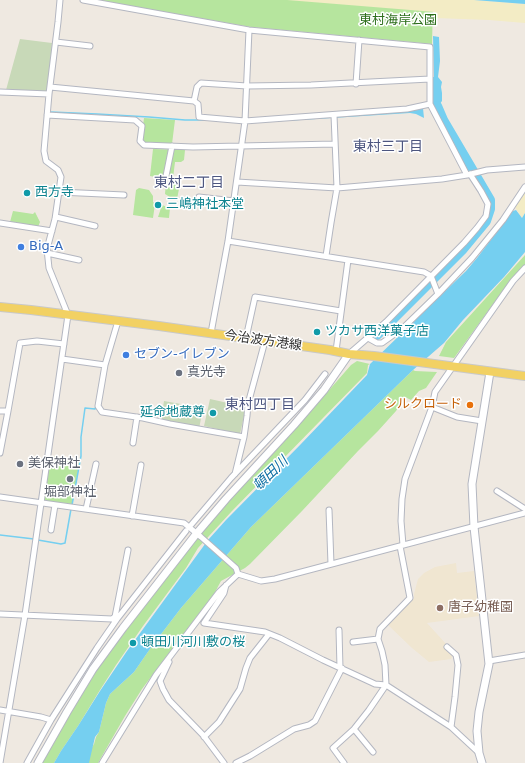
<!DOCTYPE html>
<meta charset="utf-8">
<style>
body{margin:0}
canvas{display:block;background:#efe9e1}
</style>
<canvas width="525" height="763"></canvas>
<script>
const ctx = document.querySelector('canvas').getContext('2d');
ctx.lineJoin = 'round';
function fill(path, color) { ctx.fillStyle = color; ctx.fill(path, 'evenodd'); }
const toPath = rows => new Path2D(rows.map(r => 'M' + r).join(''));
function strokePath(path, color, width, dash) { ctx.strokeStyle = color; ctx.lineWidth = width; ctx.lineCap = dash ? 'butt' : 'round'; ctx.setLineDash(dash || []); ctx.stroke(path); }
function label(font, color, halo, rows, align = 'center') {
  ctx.font = font + ' "DejaVu Sans","Noto Sans JP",sans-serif'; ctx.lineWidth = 3; ctx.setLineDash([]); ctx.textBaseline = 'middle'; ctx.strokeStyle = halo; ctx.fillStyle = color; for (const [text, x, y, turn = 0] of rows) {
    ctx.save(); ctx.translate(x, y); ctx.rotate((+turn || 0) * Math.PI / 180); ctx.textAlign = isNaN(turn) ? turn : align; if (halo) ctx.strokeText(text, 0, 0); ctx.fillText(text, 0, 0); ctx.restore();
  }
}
const education = toPath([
 [456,563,457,573,474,571,479,616,427,623,447,645,453,654,451,659,429,662,412,648,387,624,411,599,414,599,414,594,418,579,424,573,435,567]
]);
const green = toPath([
 [95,0,397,0,433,6,432,44,251,27],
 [144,118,175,120,172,144,145,143,141,140],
 [153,149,185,150,184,160,181,162,175,162,173,178,171,180,150,176],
 [166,183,180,184,177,199,173,199,165,194],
 [139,188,149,190,153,196,153,202,155,204,153,218,133,215,136,190],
 [162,205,170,208,169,218,158,217],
 [13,211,33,214,35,212,40,222,38,227,10,222],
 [525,255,525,265,504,289,454,358,439,356,446,342],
 [357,361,370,364,368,365,367,373,232,511,198,548,186,568,143,626,116,665,100,690,78,726,61,751,54,763,42,763,60,731,102,661,153,593,212,519,310,412,351,365],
 [413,370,415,371,437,372,426,388,419,391,411,400,405,397,396,411,378,431,358,451,302,511,250,564,245,568,221,581,214,594,175,645,142,689,125,716,98,763,84,763,95,742,94,744,96,737,99,732,106,703,110,694,134,672,152,646,181,608,251,527],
 [49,456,80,459,72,505,43,502]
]);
const sand = toPath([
 [287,0,474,0,525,4,525,23,489,20,435,18,435,12],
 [525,191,525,213,522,218,515,207]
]);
const cemetery = toPath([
 [20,39,52,43,47,92,6,90],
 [210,399,246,407,240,434,204,426],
 [164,401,203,408,199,429,173,424,168,421,161,420]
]);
const water = toPath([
 [474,0,525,0,525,4],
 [433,36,439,37,440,61,438,77,442,82,441,87,442,93,442,101,439,105,437,106,432,102,432,77,434,77],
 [423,108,424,118,416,114,410,113,301,120,265,122],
 [516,210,522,218,525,213,525,252,504,277,463,320,444,343,413,370,251,527,181,608,152,646,134,672,110,694,106,703,99,732,95,737,89,763,54,763,61,751,78,726,100,691,127,651,208,540,226,520,300,445,367,375,370,364,466,271,477,258,513,211]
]);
const stream = toPath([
 [51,112,97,114,149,117,185,120,209,120],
 [72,505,81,456,81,437,85,408,95,409,96,406],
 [0,535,34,539],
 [38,540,61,544,65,543,71,509]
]);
const river = toPath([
 [377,335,462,250,486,221,490,209,490,200,443,120,437,106]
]);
const street = toPath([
 [83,0,249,30,430,47,430,104,467,175],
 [56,42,90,46],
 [356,84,359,40],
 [50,87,194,101,198,104,199,117,245,121,407,109,430,104],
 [0,92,49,94],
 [194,101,197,87,201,83,247,86,311,85,430,79],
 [47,115,135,120,142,126,140,141,144,145,193,147,335,144],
 [166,176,172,146],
 [237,182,337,188,442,179,467,175,487,170,525,167],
 [59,192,124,195],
 [199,197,234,201],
 [56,217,95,226],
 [0,223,52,231],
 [228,241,424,272,431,276,438,294],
 [47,253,79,260],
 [326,256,331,223,337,188,334,115],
 [211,333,228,241,245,121,249,30],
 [246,338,255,297,341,311],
 [368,338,377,343,382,343,403,328,438,294,472,258,503,220,525,187],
 [336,351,348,260],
 [349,354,386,322,464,243,477,228,486,216,488,204,481,191,470,174],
 [62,359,105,365,118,321],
 [105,365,98,406,102,412,143,418,170,424,244,437],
 [432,407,457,417,482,421],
 [0,411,8,411,20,343,37,341,64,344],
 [133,443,137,417],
 [0,453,8,411],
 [235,474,244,437,247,416,248,404,265,341],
 [497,491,525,509],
 [0,497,184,523,201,537,236,568,238,574,261,581,275,579,525,513],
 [86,509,96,464],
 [329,510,331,564],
 [132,516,141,465],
 [191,525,231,478,305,400,325,374],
 [51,530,55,505],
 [403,545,401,521,402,499,405,479,432,407,435,392,513,281,525,268],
 [226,585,224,593,204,623,265,632,280,638,323,660,375,684,386,685,451,727,479,753],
 [0,614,112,619,117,615],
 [115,617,128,550],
 [339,630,340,668],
 [353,642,378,639],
 [447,647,456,655,458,665,455,697,451,727],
 [489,661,525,655],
 [169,662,160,681,163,689,169,700,203,735,224,763],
 [0,710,41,717,51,720],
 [354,729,373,752],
 [204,737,219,722,240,689,246,668,250,658,269,634],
 [0,763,25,615,68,315,49,268,47,249,55,219,61,177,58,170,46,161,44,151,49,94,58,22,60,0],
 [27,763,51,720,97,648,117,619,186,531],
 [102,763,156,675,219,592,238,574],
 [236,763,250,756,294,729,309,725,315,721,342,668],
 [344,763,333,748,354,729,369,710,386,685,385,665,382,651,378,639,380,629,410,598,400,546]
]);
const secondary = toPath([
 [38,763,67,712,93,669,123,628,197,533,226,499,294,425,324,390,349,354],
 [482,763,479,753,477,731,479,712,489,664,474,527,472,484,490,372]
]);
const primary = toPath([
 [0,307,31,310,159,326,330,350,349,354,374,356,525,376]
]);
const markers = [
 [27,193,4,"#0f9aa8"],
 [158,205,4,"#0f9aa8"],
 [21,247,4,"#3f7fe0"],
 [317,332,4,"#0f9aa8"],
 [126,355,4,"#3f7fe0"],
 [179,373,4,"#6b7280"],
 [470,405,4,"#e8710a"],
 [213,413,4,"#0f9aa8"],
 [20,464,4,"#6b7280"],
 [70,479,4,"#6b7280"],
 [440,608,4,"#8d6e63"],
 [133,643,4,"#0f9aa8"]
];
const parkNames = [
 ["東村海岸公園",398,21]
];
const cultureNames = [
 ["西方寺",35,193],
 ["三嶋神社本堂",166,205],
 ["ツカサ西洋菓子店",325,332],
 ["延命地蔵尊",205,413,"right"],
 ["頓田川河川敷の桜",141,643]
];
const shopNames = [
 ["Big-A",29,247],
 ["セブン-イレブン",134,355]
];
const streetNames = [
 ["今治波方港線",263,341,8]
];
const worshipNames = [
 ["真光寺",187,373],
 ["美保神社",28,464],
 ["堀部神社",70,493,"center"]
];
const foodNames = [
 ["シルクロード",462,405]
];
const educationNames = [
 ["唐子幼稚園",448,608]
];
const neighbourhoodNames = [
 ["東村三丁目",388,147],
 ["東村二丁目",189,183],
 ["東村四丁目",260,405]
];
const waterNames = [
 ["頓田川",271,474,-44]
];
fill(education, '#f0e6d1');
fill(green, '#b6e59e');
fill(sand, '#f3ecc5');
fill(cemetery, '#c8d9b8');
fill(water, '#75cff0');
strokePath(stream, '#75cff0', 1.5);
strokePath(river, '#75cff0', 10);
strokePath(street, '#b4b7c1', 7);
strokePath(secondary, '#b4b7c1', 9);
strokePath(primary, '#c9c9c9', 10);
strokePath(street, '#fff', 5);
strokePath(secondary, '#fff', 7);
strokePath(primary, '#f2d163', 8);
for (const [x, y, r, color] of markers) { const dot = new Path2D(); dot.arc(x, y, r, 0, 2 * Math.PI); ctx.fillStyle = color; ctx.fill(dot); strokePath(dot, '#fff', 1.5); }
label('13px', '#2c6e1b', '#fff', parkNames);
label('13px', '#0d838f', '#fff', cultureNames, 'left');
label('13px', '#366cbe', '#fff', shopNames, 'left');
label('13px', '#2e2e2e', '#fff', streetNames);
label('13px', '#5b616d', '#fff', worshipNames, 'left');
label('13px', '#c56008', '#fff', foodNames, 'right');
label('13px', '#785e54', '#fff', educationNames, 'left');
label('14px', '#4d5680', '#fff', neighbourhoodNames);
label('italic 14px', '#0d6fa3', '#fff', waterNames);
</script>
